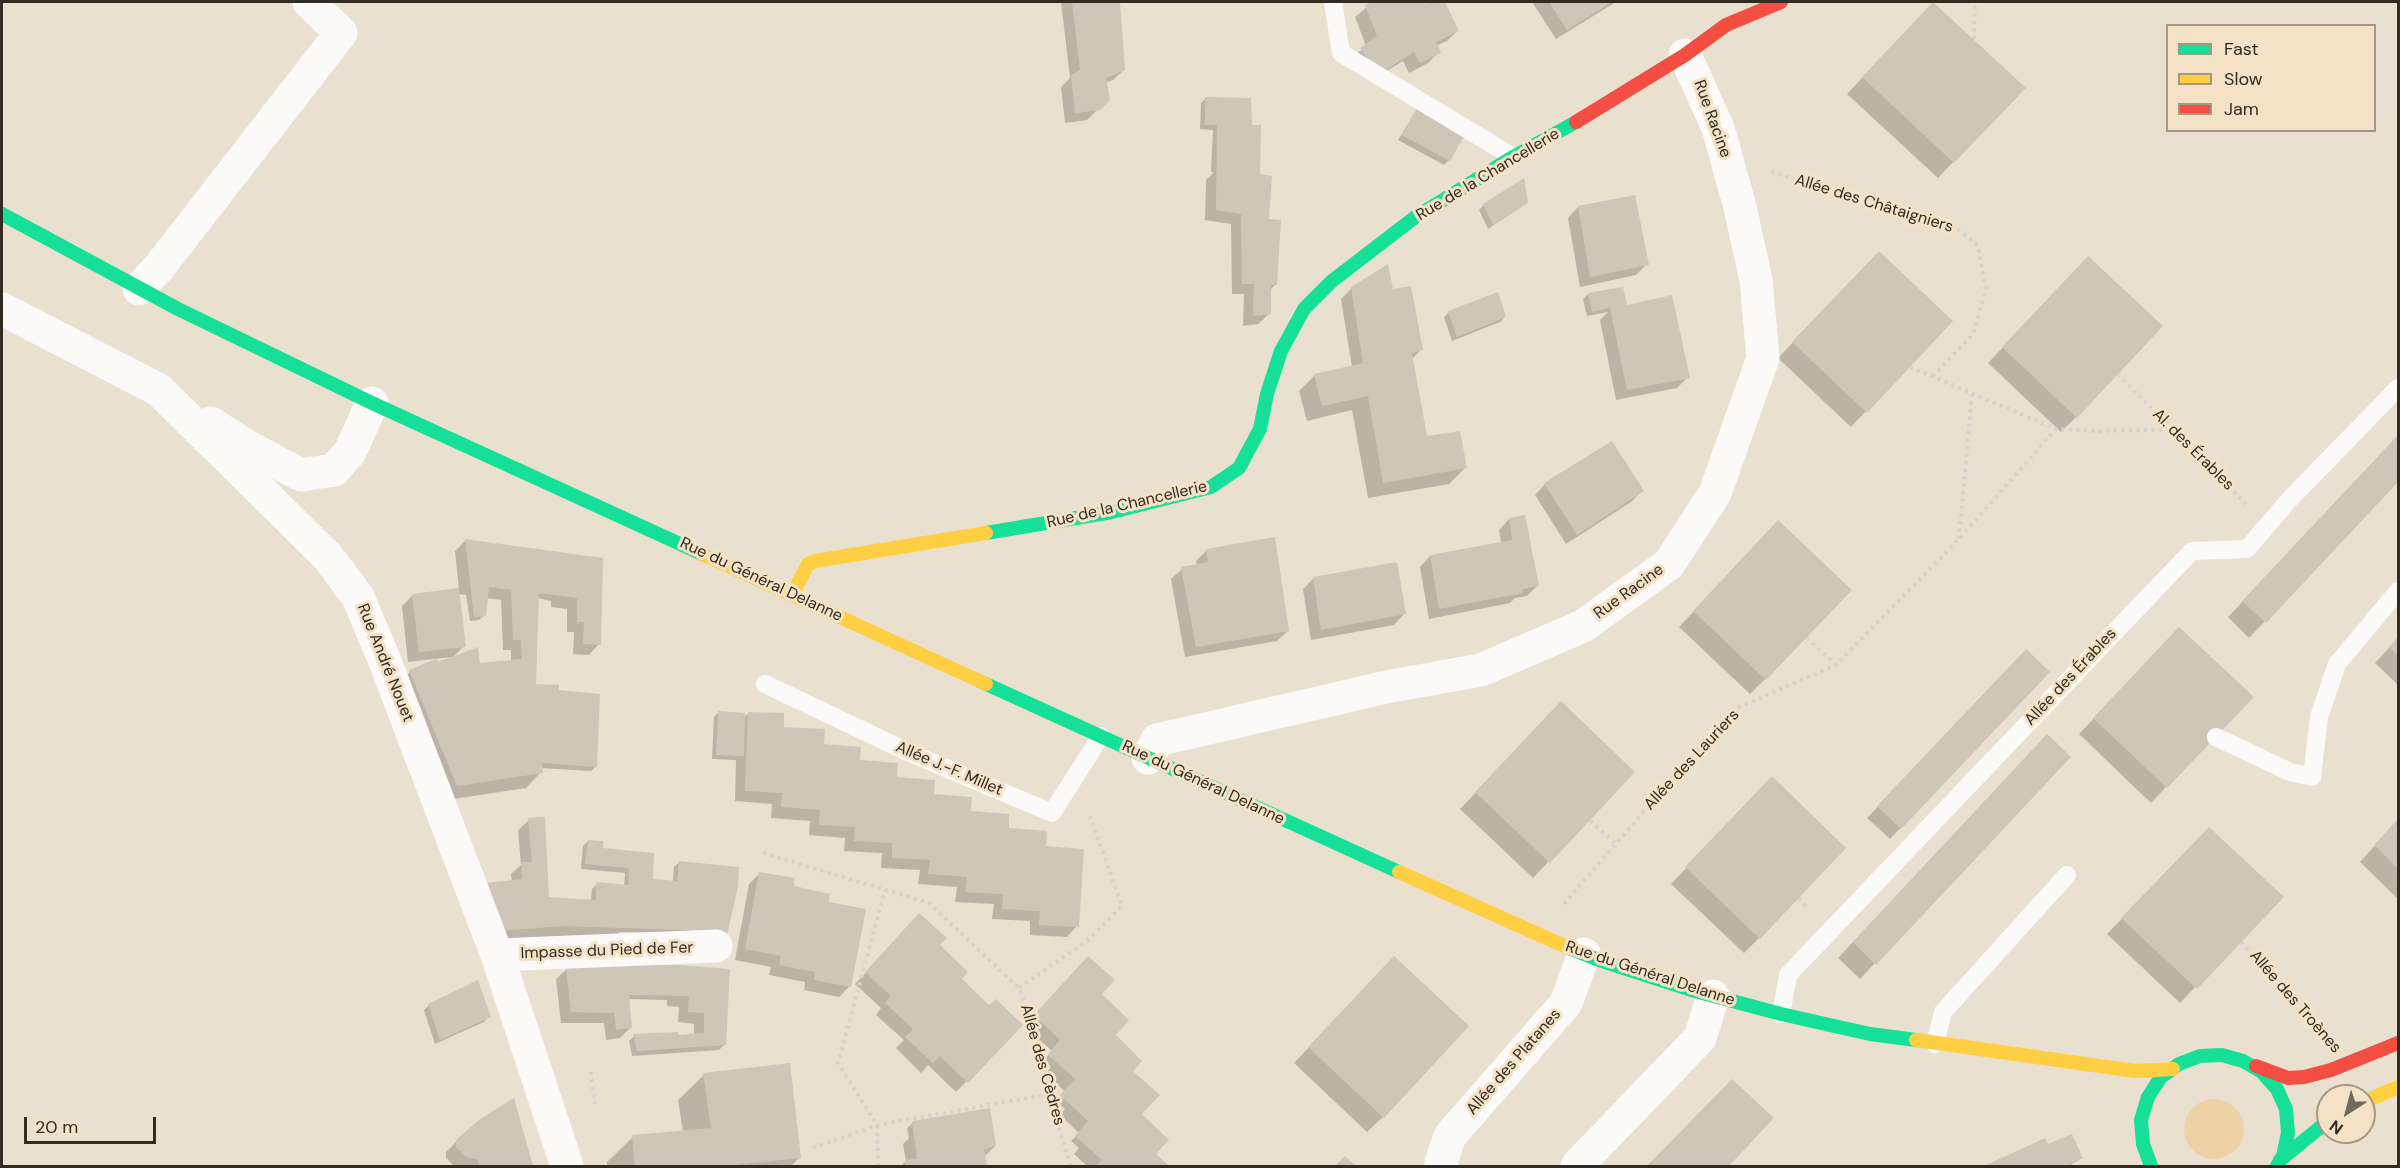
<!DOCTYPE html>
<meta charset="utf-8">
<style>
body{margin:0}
#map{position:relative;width:2400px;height:1168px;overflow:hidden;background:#eae0d0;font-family:"DM Sans",sans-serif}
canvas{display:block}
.frame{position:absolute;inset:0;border:3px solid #322b21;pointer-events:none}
.legend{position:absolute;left:2166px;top:24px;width:210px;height:108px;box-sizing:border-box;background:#f4e2c6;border:2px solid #a69984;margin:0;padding:8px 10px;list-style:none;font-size:18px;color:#322b21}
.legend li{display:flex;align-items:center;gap:12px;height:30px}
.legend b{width:30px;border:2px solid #a69984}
.north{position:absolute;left:2316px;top:1084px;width:60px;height:60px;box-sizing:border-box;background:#f4e2c6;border:2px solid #a69984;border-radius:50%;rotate:216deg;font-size:16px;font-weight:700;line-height:24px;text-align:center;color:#322b21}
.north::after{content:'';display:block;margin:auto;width:21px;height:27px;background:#726a5e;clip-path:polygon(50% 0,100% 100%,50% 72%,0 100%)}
.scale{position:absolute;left:24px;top:1117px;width:132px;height:27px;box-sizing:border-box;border:3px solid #322b21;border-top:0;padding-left:8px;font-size:18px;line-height:21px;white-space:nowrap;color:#322b21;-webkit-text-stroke:4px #f4e2c6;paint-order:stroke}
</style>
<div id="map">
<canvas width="2400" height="1168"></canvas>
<div class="frame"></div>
<ul class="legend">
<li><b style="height:8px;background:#16e098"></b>Fast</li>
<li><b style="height:8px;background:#ffcf43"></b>Slow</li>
<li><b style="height:8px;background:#f24e42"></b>Jam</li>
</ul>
<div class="north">N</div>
<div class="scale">20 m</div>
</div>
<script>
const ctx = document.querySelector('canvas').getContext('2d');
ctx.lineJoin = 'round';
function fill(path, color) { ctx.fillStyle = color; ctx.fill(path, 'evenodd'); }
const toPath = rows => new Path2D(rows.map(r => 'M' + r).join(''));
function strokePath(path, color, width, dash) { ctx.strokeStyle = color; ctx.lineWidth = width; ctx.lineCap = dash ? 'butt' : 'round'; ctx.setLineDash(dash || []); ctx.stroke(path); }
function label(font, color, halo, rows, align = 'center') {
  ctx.font = font + ' "DM Sans",sans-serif'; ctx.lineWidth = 6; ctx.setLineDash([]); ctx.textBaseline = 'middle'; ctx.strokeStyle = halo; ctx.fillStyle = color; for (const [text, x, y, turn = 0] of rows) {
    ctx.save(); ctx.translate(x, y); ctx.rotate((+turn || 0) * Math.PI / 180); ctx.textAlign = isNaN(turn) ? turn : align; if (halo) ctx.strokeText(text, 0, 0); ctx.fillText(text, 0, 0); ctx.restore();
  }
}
const green = toPath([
 '2184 1129a30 30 0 1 1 60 0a30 30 0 1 1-60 0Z'
]);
const shadow = toPath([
 [1061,2,1118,2,1124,70,1113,80,1105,83,1108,99,1087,120,1065,123,1061,87,1070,78],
 [1373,2,1421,2,1424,6,1430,2,1444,2,1457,31,1447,41,1436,46,1439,52,1428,63,1409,73,1403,61,1372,80,1350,60,1366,46,1355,17],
 [1532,2,1616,2,1556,39],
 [1918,18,2024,88,1938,178,1847,94],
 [1206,98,1250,126,1276,284,1270,290,1269,314,1258,324,1243,326,1244,294,1232,294,1231,224,1205,220,1206,180,1214,172,1211,172,1213,130,1200,129,1201,103],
 [1418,108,1449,160,1444,165,1398,140],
 [1527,203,1488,229,1479,210,1484,205],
 [1578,207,1647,264,1636,275,1580,287,1568,218],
 [1864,269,1866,411,1851,427,1778,358],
 [2073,274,2076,417,2061,432,1988,363],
 [1352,288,1392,292,1421,350,1412,359,1426,438,1465,468,1449,484,1368,498,1352,410,1307,421,1299,391,1315,375,1352,367,1341,299],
 [1588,294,1625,306,1688,377,1677,388,1616,400,1600,320,1608,312,1587,316,1583,299],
 [1449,312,1505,317,1500,322,1452,341,1444,317],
 [2398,436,2398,480,2249,638,2228,617],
 [1545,484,1642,491,1631,502,1566,544,1535,495],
 [1509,519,1537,586,1527,596,1515,598,1510,603,1429,619,1420,567,1430,556,1501,543,1499,530],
 [1763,538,1765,679,1750,694,1679,627],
 [466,540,602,559,599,644,589,655,573,654,574,632,567,632,567,609,551,607,551,601,537,598,535,685,557,691,596,766,591,771,541,768,541,772,526,788,441,801,405,677,410,672,452,657,408,662,402,606,412,596,459,590,455,551],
 [458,594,466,595,470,621,479,620,485,615,486,598,501,600,503,650,511,650,511,661,479,665,452,658,464,646],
 [1207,550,1288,631,1277,641,1185,657,1171,579,1182,569,1197,566,1196,561],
 [1314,578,1404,614,1394,625,1311,640,1303,589],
 [2398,638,2398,685,2375,663],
 [2164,644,2166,787,2151,803,2079,734],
 [2015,662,2048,672,1890,839,1867,818],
 [719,712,743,718,748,714,970,811,1044,847,1077,926,1067,937,1030,935,1030,921,992,919,994,904,955,902,957,887,918,884,920,870,881,868,882,853,844,851,845,838,809,835,810,821,771,818,772,804,735,801,736,760,712,759,714,717],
 [1546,719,1633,772,1533,878,1460,809],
 [2031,752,1875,963,1860,979,1838,958],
 [1756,794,1759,938,1744,953,1671,884],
 [529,820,548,899,591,901,592,889,597,884,624,886,625,873,581,869,583,846,588,841,601,849,652,855,651,883,673,882,674,867,680,862,726,934,620,932,614,938,541,937,491,941,512,882,511,874,521,865,518,830],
 [2398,820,2398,899,2360,862],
 [2209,830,2282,897,2180,1003,2107,934],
 [760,873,826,906,849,987,839,997,804,990,805,982,769,975,771,967,735,960,749,884],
 [909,926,937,946,958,980,990,1007,1021,1025,956,1092,928,1065,921,1073,896,1048,904,1040,876,1015,881,1008,855,984],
 [678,967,724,1045,719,1050,632,1056,629,1041,634,1036,694,1036,694,1024,678,1022,679,1007,667,1006,667,1000,628,999,631,1027,620,1038,606,1040,604,1023,561,1023,556,979,567,969],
 [1379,973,1383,1117,1367,1132,1294,1063],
 [1100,995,1114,1035,1131,1071,1140,1114,1154,1154,1167,1166,1087,1166,1074,1154,1079,1148,1071,1141,1079,1133,1060,1115,1065,1109,1056,1101,1065,1092,1046,1073,1051,1067,1044,1060,1052,1051,1033,1034,1038,1028,1030,1021,1038,1012],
 [429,1005,489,1016,484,1022,435,1044,424,1010],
 [704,1075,800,1157,791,1166,607,1166,607,1162,633,1137,683,1132,678,1100],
 [513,1100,531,1166,454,1166,446,1158,446,1152,457,1141],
 [1706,1106,1772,1118,1727,1166,1649,1166],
 [913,1123,995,1146,984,1157,985,1166,901,1166,906,1161,903,1144,909,1138,907,1128],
 [2045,1140,2048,1146,2082,1158,2069,1166,1987,1166]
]);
const building = toPath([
 [1072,2,1120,2,1125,70,1106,78,1110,100,1100,110,1075,113,1071,75,1080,70],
 [1372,2,1423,2,1424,4,1428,2,1445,2,1459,31,1436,42,1441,53,1420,63,1414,52,1384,71,1371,64,1360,48,1377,36,1365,5],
 [1549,2,1612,2,1567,30],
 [1933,2,2026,88,1954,163,1862,77],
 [1205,97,1251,98,1252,125,1261,125,1260,174,1272,176,1269,219,1281,220,1277,285,1271,285,1271,314,1253,316,1254,284,1242,284,1241,214,1216,210,1217,125,1205,125],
 [1417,107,1466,133,1450,161,1402,135],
 [1524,178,1528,203,1493,225,1483,204],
 [1635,195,1649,265,1590,277,1578,206],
 [1879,251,1953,321,1867,413,1792,342],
 [2088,256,2163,326,2077,418,2002,347],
 [1388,264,1393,289,1411,286,1423,350,1412,353,1427,436,1460,431,1467,468,1383,483,1368,396,1322,406,1314,374,1363,363,1351,287],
 [1623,287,1627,305,1672,295,1690,378,1627,390,1610,308,1592,312,1588,293],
 [1498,292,1506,317,1457,337,1448,311],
 [2398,435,2398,482,2266,623,2242,601],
 [1612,441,1644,491,1577,535,1544,483],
 [1525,515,1539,586,1522,589,1523,593,1439,609,1430,555,1512,540,1509,518],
 [1778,520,1852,590,1766,680,1693,611],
 [1275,537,1289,631,1196,647,1181,567,1208,562,1206,549],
 [465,539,603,558,601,645,583,644,584,622,577,622,577,598,539,593,536,684,559,685,559,690,600,694,597,767,542,763,543,773,457,786,409,670,436,659,438,662,478,647,480,663,522,659,521,640,513,640,511,590,489,587,486,616,474,617],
 [1397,562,1406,614,1321,630,1313,577],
 [459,588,466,647,419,652,412,594],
 [2179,627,2254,697,2167,788,2093,718],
 [2398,637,2398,656,2389,647],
 [2026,649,2050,672,1901,829,1877,806],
 [1561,701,1635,772,1550,863,1475,792],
 [718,711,745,713,744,756,716,755],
 [748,712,784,713,784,727,825,729,824,744,861,747,860,760,898,763,897,777,935,780,934,794,972,797,971,811,1009,814,1009,828,1047,831,1046,846,1084,849,1079,927,1039,925,1040,911,1002,909,1003,894,965,892,967,877,928,874,930,860,892,858,892,843,854,841,855,827,819,825,820,810,781,807,782,793,745,791],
 [2047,734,2071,757,1876,965,1853,942],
 [1772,776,1846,848,1760,939,1685,867],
 [545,817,549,897,596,900,596,882,628,885,629,868,585,864,588,840,603,841,603,848,654,853,653,879,677,881,679,861,739,867,738,887,727,935,685,930,562,926,501,931,485,883,522,879,521,862,532,862,528,818],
 [2398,819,2398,869,2374,845],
 [2209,827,2284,897,2197,989,2121,918],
 [759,872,795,878,794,886,830,894,829,902,866,909,851,987,814,980,815,972,779,965,781,956,745,949],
 [919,913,947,938,940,945,968,972,962,979,989,1005,996,999,1023,1025,968,1083,940,1056,933,1063,905,1037,913,1029,885,1003,891,996,865,972],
 [1088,956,1115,980,1102,994,1129,1020,1116,1035,1142,1061,1133,1071,1160,1095,1142,1114,1169,1140,1156,1154,1169,1166,1095,1166,1102,1160,1075,1136,1088,1121,1060,1095,1075,1079,1048,1055,1060,1040,1034,1015],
 [1394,956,1469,1026,1384,1118,1308,1047],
 [627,965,678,965,730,969,726,1045,637,1051,633,1034,678,1032,678,1035,704,1033,704,1013,688,1012,689,996,629,995,632,1028,616,1030,614,1013,571,1012,566,967],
 [478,980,491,1017,440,1040,428,1004],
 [790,1063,801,1158,725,1166,635,1166,632,1135,711,1128,703,1073],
 [1732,1079,1774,1118,1729,1166,1647,1166],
 [514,1098,533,1166,479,1166,477,1159,466,1157,456,1147,456,1140,480,1119],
 [990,1108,996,1146,984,1149,987,1166,906,1166,905,1160,917,1159,912,1121],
 [2072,1134,2083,1158,2066,1166,1984,1166,2045,1138,2048,1144],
 [1345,1156,1356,1166,1335,1166]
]);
const path = toPath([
 [1974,39,1975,2],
 [1771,172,1959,230,1978,246,1986,289,1973,334,1933,376],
 [1910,367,2056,429],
 [2118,374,2246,504],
 [1959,539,1972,393],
 [1807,638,1836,665],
 [1590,821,1616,844],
 [763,853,929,903,1019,988,1037,1038,1056,1119,1071,1166],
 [1799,898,1808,909],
 [1564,904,1689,759,1739,707,1836,665,1959,539,2056,429,2094,431,2173,430],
 [2241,942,2320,1031],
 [1019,988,1088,940,1122,906,1090,816],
 [591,1072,595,1104],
 [813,1148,877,1125,1050,1094],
 [878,1166,877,1125,838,1063,885,890]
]);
const lane = toPath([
 [1333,2,1341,53,1513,157],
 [765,684,908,752,1052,813,1101,736],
 [2216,737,2290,772,2312,777,2319,717,2337,664,2398,591],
 [1781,1014,1788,975,2192,551,2247,549,2289,500,2398,388],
 [1935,1044,1943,1012,2067,875]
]);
const street = toPath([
 [139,289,160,266,341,33,309,2],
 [2,309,159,390,328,557,358,597,384,659,497,955,567,1166],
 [211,423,245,445,301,475,334,470,350,452,372,403],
 [1148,758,1157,740,1391,686,1481,670,1583,626,1669,564,1715,493,1763,358,1756,280,1740,207,1718,128,1685,55],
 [497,955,716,946],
 [1442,1166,1441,1162,1450,1136,1566,1003,1584,954],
 [1577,1166,1700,1038,1713,996]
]);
const fast = toPath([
 [2,214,178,309,372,403,702,554],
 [986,533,1112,512,1211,487,1239,468,1260,429,1267,394,1281,351,1304,309,1332,281,1414,218,1513,157,1576,122],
 [986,684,1399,872],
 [1569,948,1599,960,1695,991,1781,1014,1870,1034,1916,1040],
 [2280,1160,2328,1121],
 [2151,1166,2143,1144,2141,1120,2148,1097,2161,1077,2179,1064,2200,1056,2222,1055,2243,1061,2262,1072,2277,1089,2286,1109,2288,1133,2283,1156,2277,1166]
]);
const slow = toPath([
 [702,554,986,684],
 [792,595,808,564,815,561,986,533],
 [1399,872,1569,948],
 [1916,1040,2135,1071,2173,1069],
 [2364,1102,2398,1087]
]);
const jam = toPath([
 [1576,122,1685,55,1726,25,1781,2],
 [2256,1066,2288,1078,2304,1077,2331,1070,2398,1043]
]);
const streetNames = [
 ["Rue Racine",1712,119,70],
 ["Rue de la Chancellerie",1488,175,-31],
 ["Allée des Châtaigniers",1874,204,17],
 ["Al. des Érables",2193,450,45],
 ["Rue de la Chancellerie",1127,505,-13],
 ["Rue du Général Delanne",761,580,25],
 ["Rue Racine",1629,592,-36],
 ["Rue André Nouet",385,663,68],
 ["Allée des Érables",2071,677,-47],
 ["Allée des Lauriers",1692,760,-47],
 ["Allée J.-F. Millet",949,769,23],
 ["Rue du Général Delanne",1203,783,25],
 ["Impasse du Pied de Fer",607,951,-2],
 ["Rue du Général Delanne",1650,974,18],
 ["Allée des Troènes",2295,1002,49],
 ["Allée des Platanes",1514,1062,-49],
 ["Allée des Cèdres",1042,1065,74]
];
fill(green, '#eed2a6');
fill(shadow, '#0003');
fill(building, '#cec6b9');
strokePath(path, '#d6d2ce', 4, [3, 4.5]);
strokePath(lane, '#fcfaf8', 18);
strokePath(street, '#fcfaf8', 33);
strokePath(fast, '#16e098', 14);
strokePath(slow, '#ffcf43', 14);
strokePath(jam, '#f24e42', 14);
label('16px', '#322b21', '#f4e2c6', streetNames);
</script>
